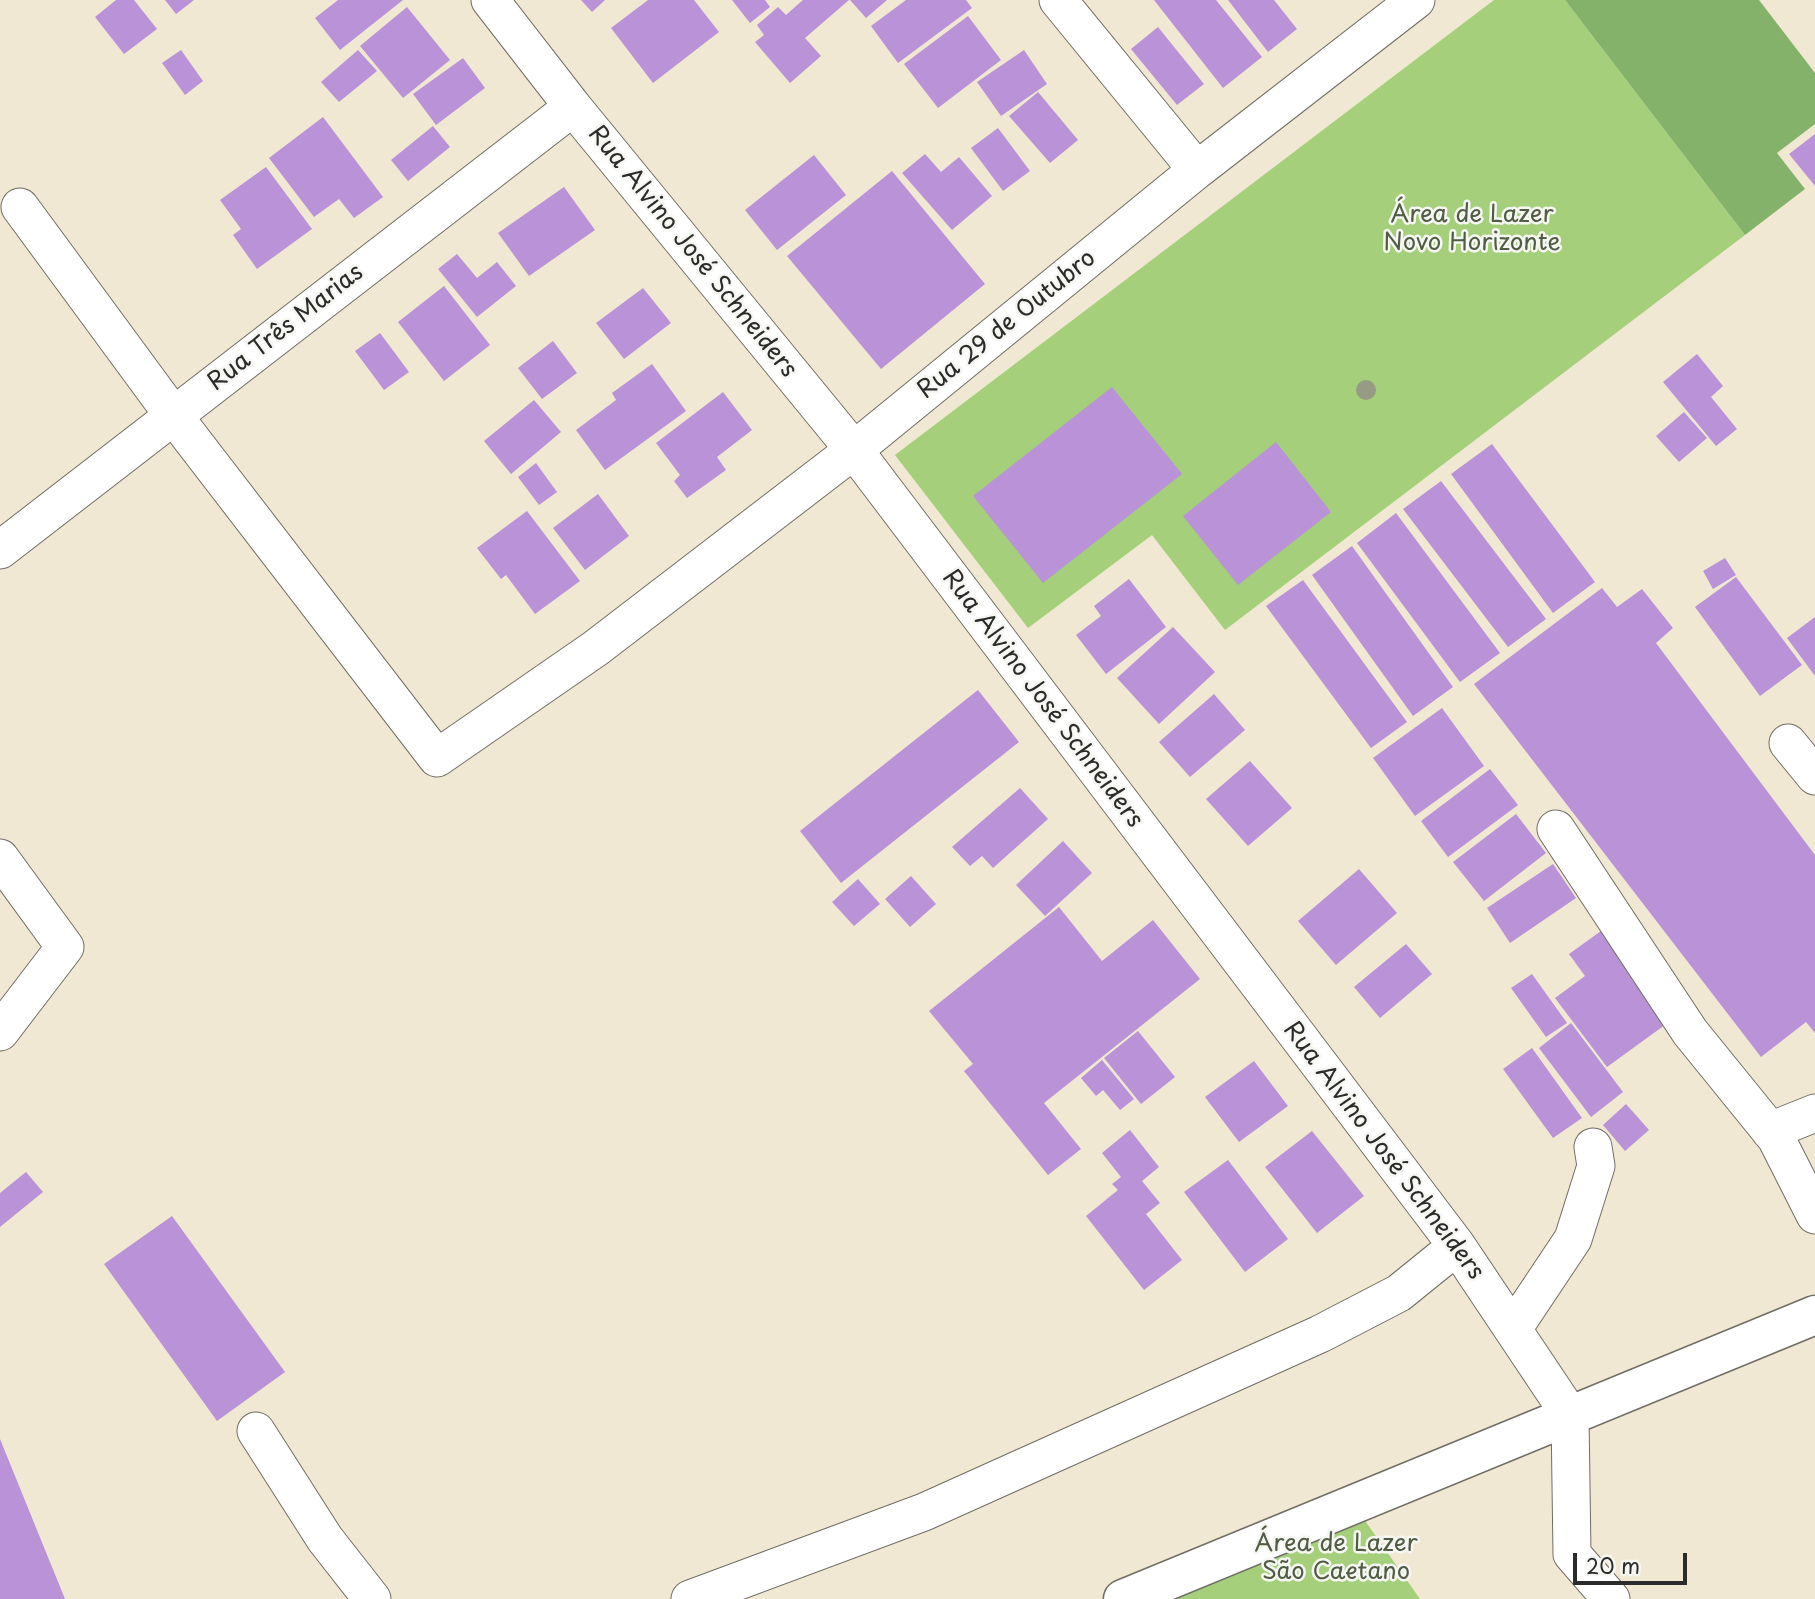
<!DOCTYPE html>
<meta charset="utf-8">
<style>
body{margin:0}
#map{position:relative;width:1815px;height:1599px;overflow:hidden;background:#f0e8d2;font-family:"Playpen Sans",sans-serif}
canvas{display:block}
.scale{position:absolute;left:1573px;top:1553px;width:114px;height:32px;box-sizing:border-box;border:4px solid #2b2b2b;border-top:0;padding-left:9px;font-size:21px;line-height:24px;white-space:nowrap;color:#2b2b2b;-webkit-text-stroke:5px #f6f6f2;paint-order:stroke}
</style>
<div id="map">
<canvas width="1815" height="1599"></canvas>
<div class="scale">20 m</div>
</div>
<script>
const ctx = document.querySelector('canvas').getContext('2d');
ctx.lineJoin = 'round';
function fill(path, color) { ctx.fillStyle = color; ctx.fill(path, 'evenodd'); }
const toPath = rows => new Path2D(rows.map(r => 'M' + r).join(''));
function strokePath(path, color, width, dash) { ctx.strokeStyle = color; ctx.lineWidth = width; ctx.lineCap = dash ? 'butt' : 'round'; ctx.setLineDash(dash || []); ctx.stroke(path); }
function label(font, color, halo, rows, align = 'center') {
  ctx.font = font + ' "Playpen Sans",sans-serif'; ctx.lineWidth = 5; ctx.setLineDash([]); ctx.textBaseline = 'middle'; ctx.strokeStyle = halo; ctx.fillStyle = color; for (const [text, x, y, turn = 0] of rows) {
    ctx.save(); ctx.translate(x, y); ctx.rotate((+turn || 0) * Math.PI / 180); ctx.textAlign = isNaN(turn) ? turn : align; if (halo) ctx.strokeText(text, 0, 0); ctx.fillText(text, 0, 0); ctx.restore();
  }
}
const green = toPath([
 [1494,0,1565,0,1745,235,1225,630,1152,535,1028,628,895,455],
 [1354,1505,1420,1599,1123,1599]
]);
const forest = toPath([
 [1565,0,1759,0,1815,73,1815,124,1777,153,1805,189,1745,235]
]);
const building = toPath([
 [116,0,134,0,157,29,124,54,95,17],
 [165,0,194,0,176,14],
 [338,0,403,0,340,50,315,18],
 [581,0,605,0,592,12],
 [648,0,694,0,719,32,653,83,611,28],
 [732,0,765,0,770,7,750,23],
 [803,0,849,0,805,38,821,56,790,83,755,42,764,35,757,25,778,7,786,15],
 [850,0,887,0,866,18],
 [906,0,966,0,972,8,898,63,871,26],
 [1154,0,1216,0,1262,57,1223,88],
 [1228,0,1274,0,1297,29,1268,52],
 [407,7,450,60,403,98,360,46],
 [968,16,1001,60,938,108,904,64],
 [1158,27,1204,84,1177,105,1131,49],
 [181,50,203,81,185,95,162,63],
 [358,50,377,71,339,102,321,82],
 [1024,50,1047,84,1001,116,977,82],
 [463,58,485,88,436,125,413,94],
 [1038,92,1078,140,1050,163,1009,116],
 [323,117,383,197,354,218,339,199,314,217,269,158],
 [433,126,450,147,408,181,391,160],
 [998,128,1030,171,1003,191,971,148],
 [1815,134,1815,186,1789,154],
 [925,154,941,172,959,157,992,196,952,230,902,173],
 [814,155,846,195,777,250,745,210],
 [266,167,312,229,257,269,233,235,241,229,220,200],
 [892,171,985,284,881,369,787,256],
 [564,187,595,230,529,276,498,233],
 [457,254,477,278,497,262,516,286,477,317,438,269],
 [444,286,490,345,444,381,398,322],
 [643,288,671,323,624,359,596,323],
 [380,333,409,372,384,390,355,351],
 [553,341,577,373,542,399,518,368],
 [1697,354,1723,386,1711,397,1737,429,1716,446,1663,382],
 [652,364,686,411,605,470,576,430,616,400,612,393],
 [1112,387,1182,474,1043,583,973,496],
 [723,392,752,430,717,457,726,470,687,498,674,481,680,475,656,443],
 [534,400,561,432,511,474,484,441],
 [1684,412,1707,438,1679,462,1656,436],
 [1276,442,1331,512,1238,585,1183,516],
 [1492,444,1595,582,1553,613,1451,474],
 [536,463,557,492,539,505,518,477],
 [1441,481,1546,619,1508,647,1403,509],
 [598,494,629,536,585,570,553,528],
 [527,511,580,581,535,614,506,575,501,579,477,548],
 [1396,513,1500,653,1460,682,1357,543],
 [1352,546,1453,687,1413,716,1312,575],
 [1725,558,1736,575,1713,589,1703,571],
 [1736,577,1802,665,1760,696,1695,607],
 [1129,579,1166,627,1106,674,1076,635,1101,616,1094,606],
 [1303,580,1407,722,1371,748,1266,606],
 [1602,588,1617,607,1642,589,1673,628,1656,643,1815,855,1815,1033,1806,1022,1761,1057,1474,684],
 [1815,617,1815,676,1787,638],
 [1173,627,1215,672,1159,724,1117,678],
 [978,690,1019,742,841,883,800,831],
 [1214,694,1245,730,1190,777,1159,742],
 [1442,708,1484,766,1415,816,1373,758],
 [1250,761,1292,808,1248,846,1206,799],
 [1490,769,1518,805,1448,857,1421,821],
 [1020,788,1048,819,993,868,982,856,970,866,952,847],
 [1516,814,1546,853,1484,901,1453,862],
 [1063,841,1092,873,1045,916,1016,885],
 [1553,864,1576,898,1510,943,1487,908],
 [1359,869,1397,913,1336,965,1298,921],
 [911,876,936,904,910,927,885,899],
 [858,879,880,904,854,926,832,902],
 [1059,907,1102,961,1153,920,1200,979,1044,1103,1081,1149,1048,1175,964,1071,973,1064,929,1011],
 [1601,931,1669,1022,1607,1067,1555,998,1585,976,1569,954],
 [1406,944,1432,974,1380,1018,1354,987],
 [1532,974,1567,1023,1546,1037,1511,988],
 [1571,1023,1623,1092,1591,1117,1539,1048],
 [1138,1031,1175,1077,1141,1104,1104,1058],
 [1532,1048,1582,1118,1553,1138,1503,1069],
 [1102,1060,1134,1099,1120,1110,1103,1090,1096,1096,1081,1078],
 [1254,1061,1288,1106,1239,1142,1205,1097],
 [1626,1104,1649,1130,1625,1151,1603,1125],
 [1130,1130,1159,1167,1142,1181,1160,1203,1146,1214,1182,1260,1144,1290,1086,1216,1118,1190,1112,1184,1121,1177,1102,1153],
 [1312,1131,1364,1196,1317,1233,1265,1167],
 [1228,1160,1288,1239,1245,1272,1184,1192],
 [26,1172,43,1192,0,1227,0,1193],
 [172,1216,285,1372,217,1421,104,1264],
 [0,1439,65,1599,0,1599]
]);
const minor = toPath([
 [490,0,573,107,854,450,1457,1246,1570,1415,1572,1554,1611,1599],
 [1058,0,1197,170],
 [20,207,173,415,437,758,596,648,854,450,1197,170,1416,0],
 [0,550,573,107],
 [1788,743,1815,776],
 [1556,829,1690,1032,1776,1138,1815,1215],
 [0,858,65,947,0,1032],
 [1770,1131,1815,1113],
 [1513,1329,1573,1239,1596,1166,1593,1147],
 [256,1431,325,1539,372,1599],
 [690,1599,924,1512,1320,1334,1399,1293,1457,1246]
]);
const major = toPath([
 [1123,1599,1815,1315]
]);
const trees = [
 [1366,390]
];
const parkNames = [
 ["Área de Lazer",1472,215],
 ["Novo Horizonte",1472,243],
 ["Área de Lazer",1336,1544],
 ["São Caetano",1336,1572]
];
const streetNames = [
 ["Rua Alvino José Schneiders",692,252,51],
 ["Rua 29 de Outubro",1007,325,-39],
 ["Rua Três Marias",286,328,-38],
 ["Rua Alvino José Schneiders",1042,699,53],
 ["Rua Alvino José Schneiders",1383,1151,53]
];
fill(green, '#a5cf7b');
fill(forest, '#84b26b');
fill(building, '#b992d7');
strokePath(minor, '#706d65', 39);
strokePath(major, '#706d65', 41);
strokePath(minor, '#fff', 37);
strokePath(major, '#fff', 38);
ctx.fillStyle = '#989b83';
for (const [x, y] of trees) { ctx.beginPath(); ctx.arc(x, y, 10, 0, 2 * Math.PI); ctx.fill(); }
label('24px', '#505c43', '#f6f6f2', parkNames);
label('24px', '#2b2b2b', '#f6f6f2', streetNames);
</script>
